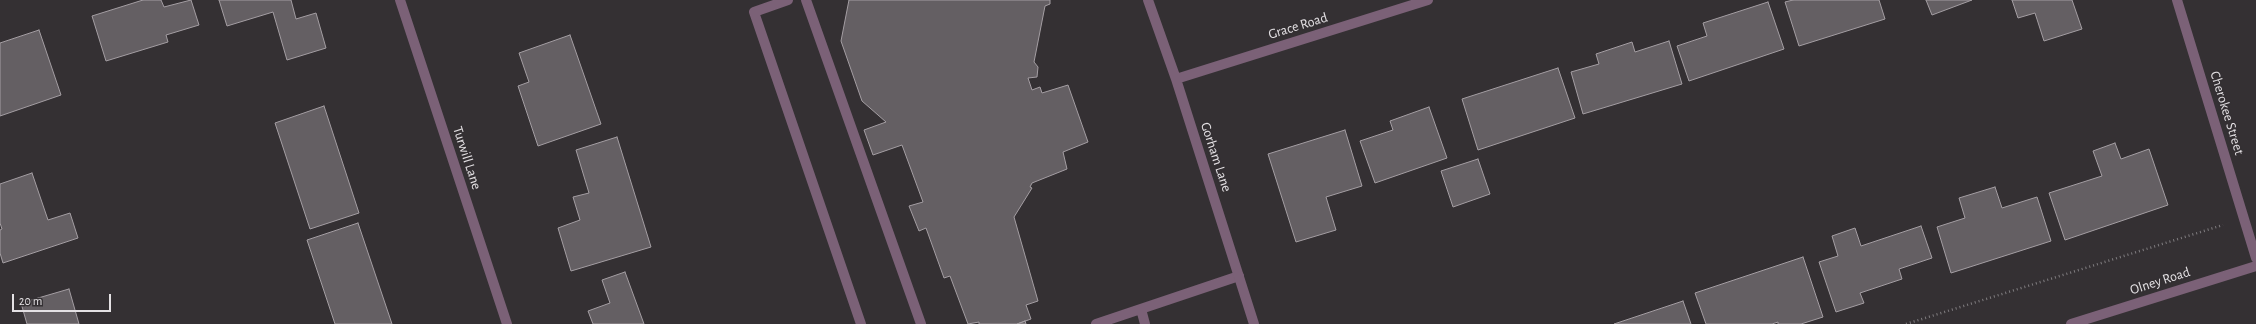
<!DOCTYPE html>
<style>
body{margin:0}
#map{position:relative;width:2256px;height:324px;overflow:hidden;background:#343033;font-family:"Alegreya Sans",sans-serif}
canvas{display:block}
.scale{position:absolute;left:12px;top:294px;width:99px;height:18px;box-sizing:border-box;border:2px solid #e4e1e4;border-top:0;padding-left:5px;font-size:12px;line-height:14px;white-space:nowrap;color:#e4e1e4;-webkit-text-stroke:3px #343033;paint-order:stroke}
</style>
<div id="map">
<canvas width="2256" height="324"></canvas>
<div class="scale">20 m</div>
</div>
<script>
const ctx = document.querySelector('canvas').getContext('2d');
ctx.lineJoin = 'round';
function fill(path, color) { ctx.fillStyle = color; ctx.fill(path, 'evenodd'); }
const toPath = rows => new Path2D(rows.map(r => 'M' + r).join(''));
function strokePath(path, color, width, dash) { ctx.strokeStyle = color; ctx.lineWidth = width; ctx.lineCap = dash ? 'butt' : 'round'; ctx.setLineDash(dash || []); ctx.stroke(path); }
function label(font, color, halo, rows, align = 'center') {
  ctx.font = font + ' "Alegreya Sans",sans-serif'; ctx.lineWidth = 3; ctx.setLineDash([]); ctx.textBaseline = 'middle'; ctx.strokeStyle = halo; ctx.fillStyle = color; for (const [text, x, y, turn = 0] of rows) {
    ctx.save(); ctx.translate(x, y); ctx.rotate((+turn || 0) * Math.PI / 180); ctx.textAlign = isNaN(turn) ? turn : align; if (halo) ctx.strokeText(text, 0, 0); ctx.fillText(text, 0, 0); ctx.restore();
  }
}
const building = toPath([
 [143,0,161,0,164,7,191,0,199,25,166,35,168,42,106,61,92,16,143,0],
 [219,0,291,0,296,19,316,13,326,48,287,60,273,12,227,26,219,0],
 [849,0,1050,0,1050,4,1045,6,1034,62,1038,67,1037,77,1028,78,1032,90,1040,87,1042,93,1068,85,1088,142,1063,152,1067,169,1032,183,1030,187,1032,188,1014,217,1038,301,1026,305,1031,319,1017,324,979,324,979,322,968,324,950,276,944,278,926,228,919,231,909,206,923,202,902,145,873,155,864,130,886,122,862,101,841,41,849,0],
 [1793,0,1879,0,1885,19,1799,46,1785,2,1793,0],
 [1926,0,1972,0,1932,15,1926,0],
 [2012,0,2072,0,2082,29,2044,41,2035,13,2018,18,2012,0],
 [1768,2,1784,49,1689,81,1677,46,1707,36,1703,23,1768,2],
 [39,30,61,95,0,116,0,43,39,30],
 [570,35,601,124,538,146,518,86,529,82,519,53,570,35],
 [1669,41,1682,84,1583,114,1571,72,1599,64,1596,54,1632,42,1635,52,1669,41],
 [1558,68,1575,118,1478,150,1462,99,1558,68],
 [324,106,359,213,310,229,275,123,324,106],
 [1429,107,1447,158,1375,183,1360,141,1393,130,1390,121,1429,107],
 [1345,130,1362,186,1326,197,1336,230,1296,242,1268,154,1345,130],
 [617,137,651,247,571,271,558,228,580,220,573,197,589,193,576,150,617,137],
 [2115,143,2121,159,2149,149,2168,205,2065,240,2049,193,2102,176,2093,151,2115,143],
 [1478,159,1490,194,1453,207,1441,171,1478,159],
 [32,173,48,220,70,213,78,238,3,263,0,253,0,230,2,229,0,223,0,184,32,173],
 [1995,187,2002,208,2037,197,2051,241,1951,273,1937,227,1965,218,1959,198,1995,187],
 [358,223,392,324,335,324,307,240,358,223],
 [1921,226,1932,258,1899,269,1902,279,1860,293,1864,303,1836,312,1819,262,1838,256,1832,236,1855,228,1861,246,1921,226],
 [1803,257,1823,317,1801,324,1778,324,1778,322,1772,324,1706,324,1695,293,1803,257],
 [625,272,644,324,593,324,588,311,610,303,602,280,625,272],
 [69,289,79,324,27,324,21,303,69,289],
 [1683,301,1691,324,1614,324,1683,301],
 [1025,321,1026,324,1017,324,1025,321]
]);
const path = toPath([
 [1906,324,2223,225]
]);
const lane = toPath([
 [788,0,754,12,861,324],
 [806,0,921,324],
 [1141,309,1145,324],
 [1096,324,1239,276]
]);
const street = toPath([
 [400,0,507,324],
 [1148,0,1176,79,1254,324],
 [2177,0,2256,258],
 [1176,79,1428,0],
 [2071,324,2256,266]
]);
const streetNames = [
 ["Grace Road",1298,26,-17],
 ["Cherokee Street",2227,113,73],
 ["Gorham Lane",1216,157,72],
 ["Turwill Lane",467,158,72],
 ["Olney Road",2160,281,-18]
];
fill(building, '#645f63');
strokePath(building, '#a49ea3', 1);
strokePath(path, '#7f7c7f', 2.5, [1, 3]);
strokePath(lane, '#7b6177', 10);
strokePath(street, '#7b6177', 10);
label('14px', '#e4e1e4', '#343033', streetNames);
</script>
